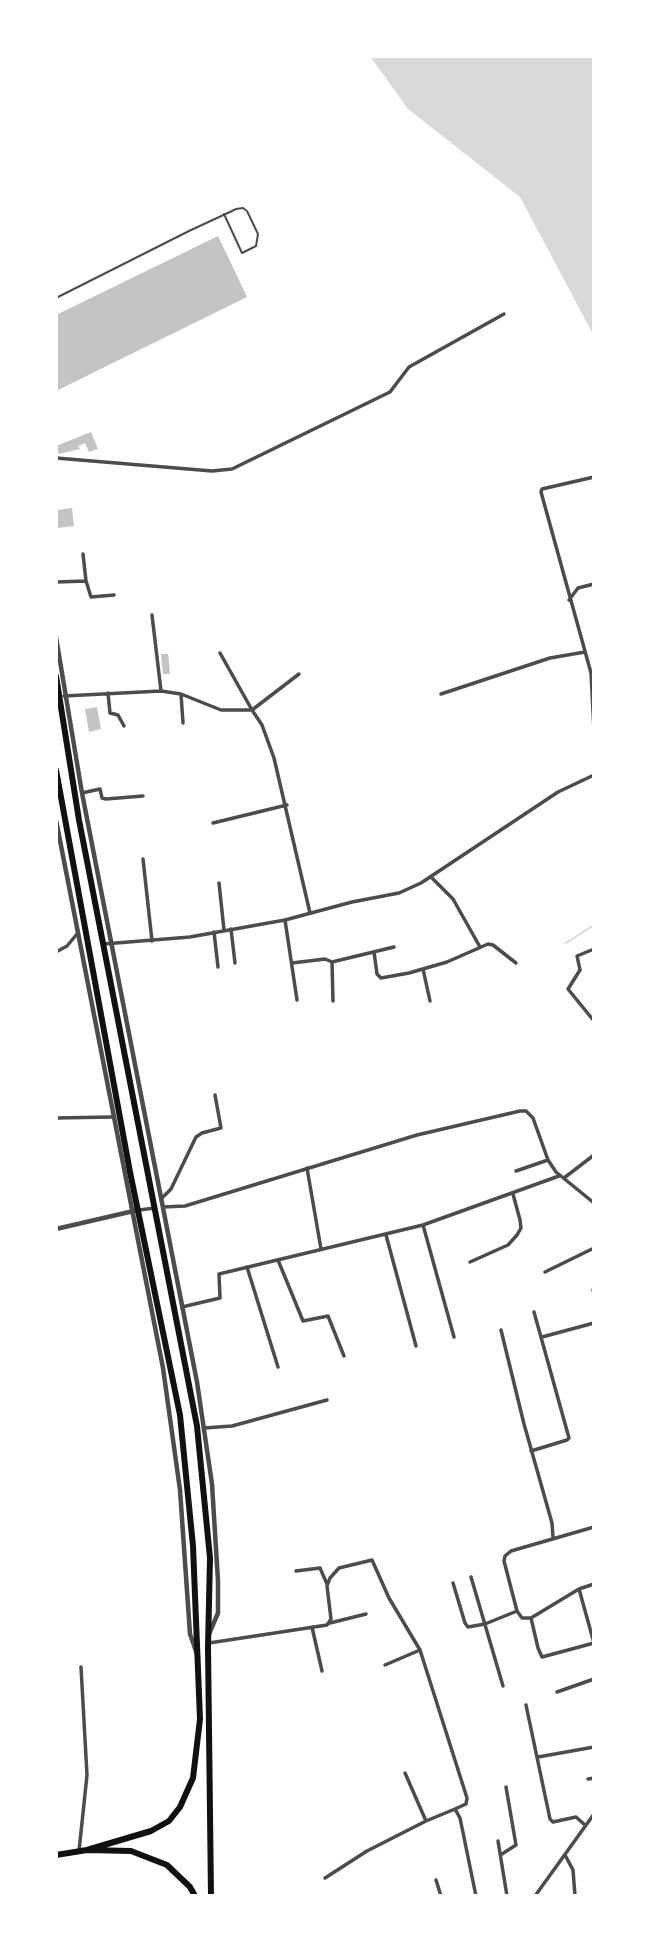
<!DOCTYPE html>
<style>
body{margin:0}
#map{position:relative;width:650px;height:1952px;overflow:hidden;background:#fff;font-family:"Libre Baskerville",serif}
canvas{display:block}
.frame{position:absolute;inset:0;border:58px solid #fff;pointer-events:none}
</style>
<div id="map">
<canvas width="650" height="1952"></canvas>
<div class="frame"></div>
</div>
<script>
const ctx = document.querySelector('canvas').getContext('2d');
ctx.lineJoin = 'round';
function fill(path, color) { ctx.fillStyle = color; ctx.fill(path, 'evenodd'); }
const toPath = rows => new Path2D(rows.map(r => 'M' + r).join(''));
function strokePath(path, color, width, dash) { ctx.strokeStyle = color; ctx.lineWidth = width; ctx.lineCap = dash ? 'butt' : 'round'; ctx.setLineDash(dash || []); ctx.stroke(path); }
const water = toPath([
 [370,56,594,56,594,336,520,197,408,109]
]);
const stream = toPath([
 [566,943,594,925]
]);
const building = toPath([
 [218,236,247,297,58,390,56,385,56,315],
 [91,432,98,449,89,452,85,443,78,446,80,449,59,454,56,446],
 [72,508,74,526,58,528,56,510],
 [161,654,168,654,170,674,163,674],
 [97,707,101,729,89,732,85,709]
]);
const service = toPath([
 [56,298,189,231,232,211,236,209,243,208,247,211,258,234,256,246,242,253,224,214]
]);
const minor = toPath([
 [56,458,212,471,232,469,390,392,409,367,504,314],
 [594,477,542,489,541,492,591,673,594,730],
 [83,554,86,581],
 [56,582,86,581,91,597,114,595],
 [569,600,578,588,594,584],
 [152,615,161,691],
 [220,653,252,710,299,674],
 [108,693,110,713,118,715,124,726],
 [181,694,183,723],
 [441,694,550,658,585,652],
 [64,696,161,691,181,694,221,710,252,710,262,725,274,758,310,913],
 [82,793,100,789,102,798,106,799,143,796],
 [213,823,287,805],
 [143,859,152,941],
 [431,877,453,899,480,947],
 [219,883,224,930],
 [285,920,297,1000],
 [231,929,235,963],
 [214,932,218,967],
 [104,944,190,937,285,920,352,902,399,893,421,883,558,792,594,775],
 [594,949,577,956,580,970,568,989,594,1021],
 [56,952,67,946,77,934],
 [374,952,377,974,381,978,409,973,447,962,488,944,493,945,516,963],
 [332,962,333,1001],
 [292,963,325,959,332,962,394,947],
 [423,969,430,1001],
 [56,1118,112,1117],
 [307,1168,321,1249],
 [516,1171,548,1160],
 [564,1178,594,1155],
 [161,1199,171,1189,196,1137,202,1133,221,1128,215,1095],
 [163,1207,185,1206,417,1135,520,1111,526,1111,533,1118,548,1160,556,1172,594,1203],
 [139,1210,155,1208],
 [423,1225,454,1337],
 [386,1235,416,1346],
 [278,1260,303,1321,328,1316,344,1356],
 [470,1262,508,1245,517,1235,521,1228,520,1220,513,1194],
 [247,1267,278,1367],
 [545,1272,594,1248],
 [593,1290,594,1293],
 [182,1307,220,1298,219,1274,423,1225,559,1176],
 [501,1330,524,1424,552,1523,553,1537],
 [542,1337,594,1323],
 [204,1428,232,1426,327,1400],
 [531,1451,567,1440,569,1438,534,1312],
 [594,1527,511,1551,505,1556,504,1561,517,1611,522,1618,531,1618,579,1589,594,1584],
 [296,1571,320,1568,327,1584],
 [471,1577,503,1686],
 [453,1583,465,1623,468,1627,485,1624,517,1611],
 [579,1589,594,1643],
 [531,1618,538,1648,542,1657,594,1643],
 [330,1623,366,1614],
 [312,1627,322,1671],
 [209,1643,327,1625,331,1619,327,1586,330,1578,339,1568,372,1560,389,1598,420,1650,467,1798,466,1804,455,1809],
 [385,1665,420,1650],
 [557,1692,594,1679],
 [526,1705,550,1819,553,1822,576,1817,585,1825],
 [538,1757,594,1747],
 [405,1773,426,1821,455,1809,460,1818,476,1896],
 [588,1779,594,1778],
 [498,1841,507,1896],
 [79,1851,87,1775,81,1667],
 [502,1854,516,1845,506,1787],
 [565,1855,573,1870,575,1896],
 [325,1878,367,1851,426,1821],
 [436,1880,441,1896],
 [535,1896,594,1814]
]);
const tertiary = toPath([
 [56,637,82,793,197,1382,212,1484,218,1581,218,1613,209,1634],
 [56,820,163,1368,180,1490,190,1634,197,1654],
 [56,1229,138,1210]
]);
const trunk = toPath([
 [56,676,79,820,197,1426,210,1558,208,1647,211,1896],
 [56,770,130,1172,180,1415,193,1546,200,1719,193,1778,180,1807,169,1821,151,1831,87,1850],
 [56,1855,87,1850,131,1851,167,1865,190,1887,195,1896]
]);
fill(water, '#d9d9d9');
strokePath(stream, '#d9d9d9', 2);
fill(building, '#c4c4c4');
strokePath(service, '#4c4c4c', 2);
strokePath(minor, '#4c4c4c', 3.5);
strokePath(tertiary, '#4c4c4c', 4.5);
strokePath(trunk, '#111', 6);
</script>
